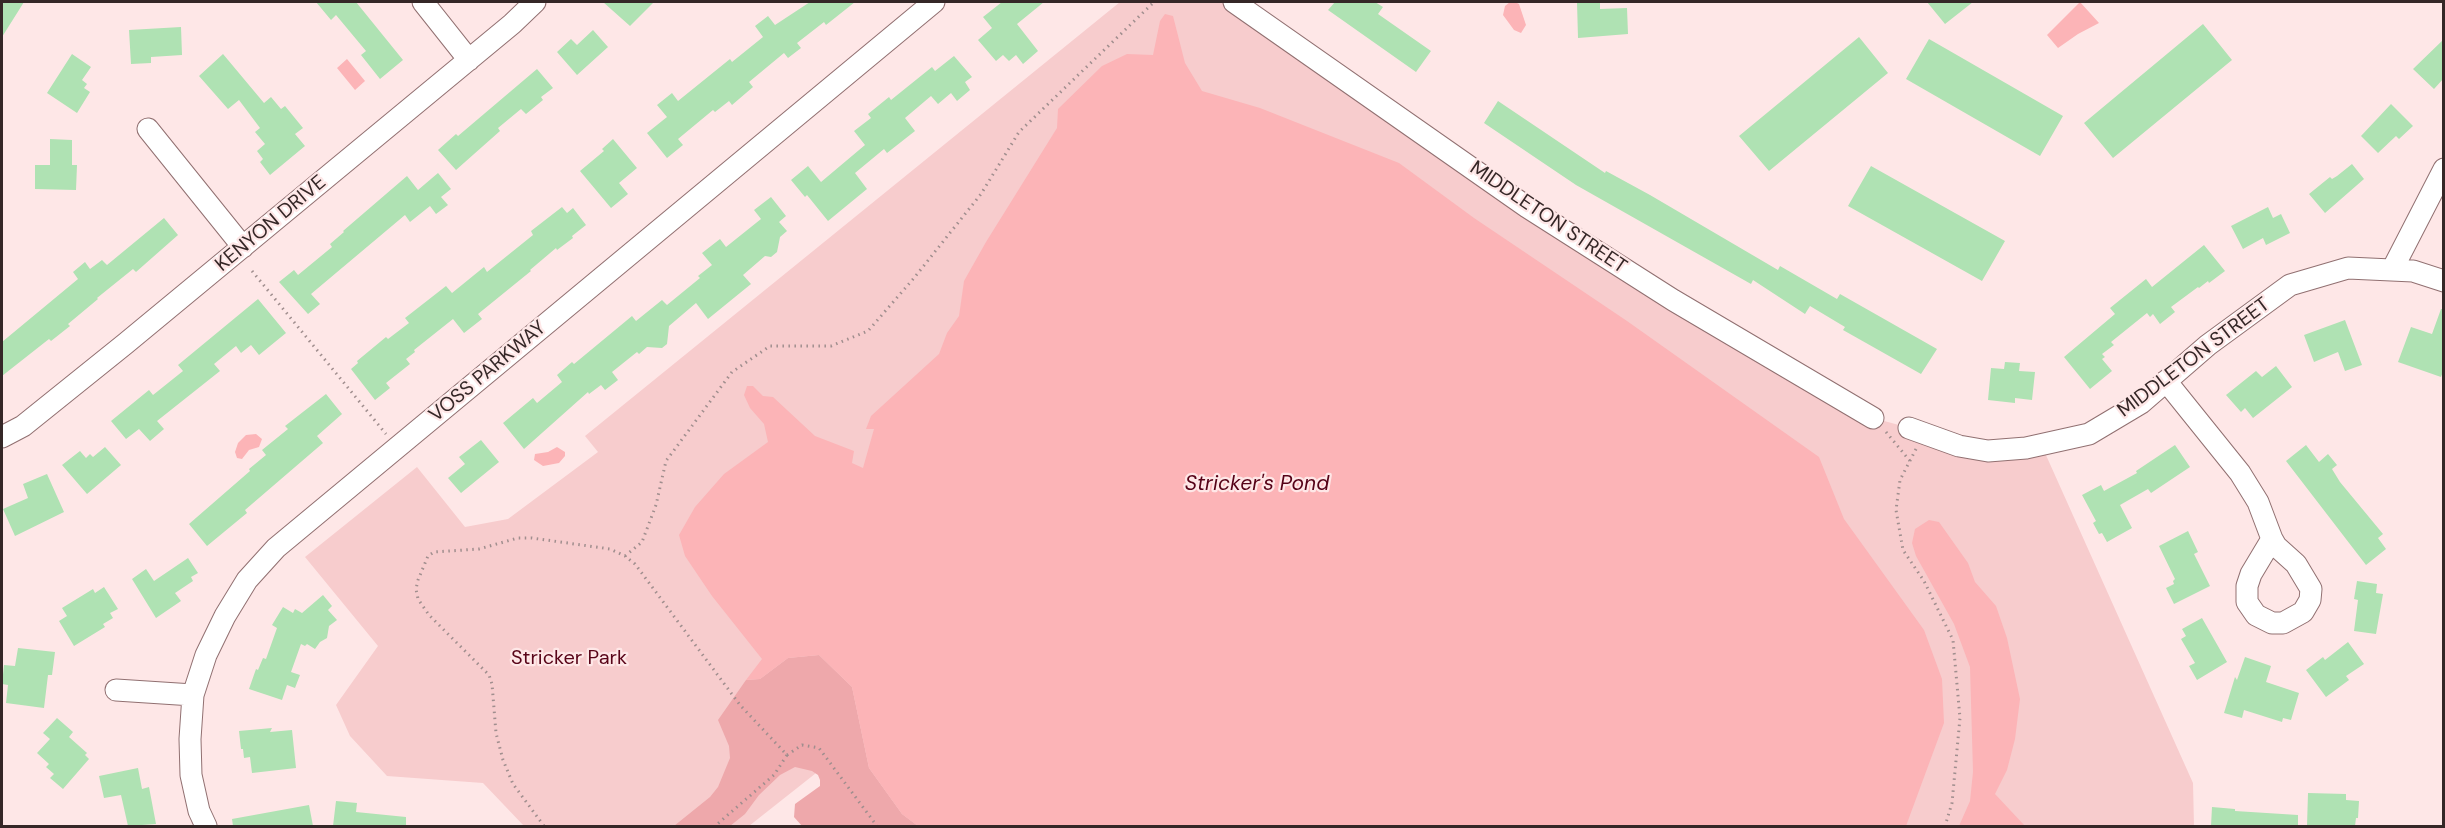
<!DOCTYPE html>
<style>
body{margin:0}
#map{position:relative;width:2445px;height:828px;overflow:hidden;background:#fee7e7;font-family:"DM Sans",sans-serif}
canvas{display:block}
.frame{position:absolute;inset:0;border:3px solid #352727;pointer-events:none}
</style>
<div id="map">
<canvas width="2445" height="828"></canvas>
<div class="frame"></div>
</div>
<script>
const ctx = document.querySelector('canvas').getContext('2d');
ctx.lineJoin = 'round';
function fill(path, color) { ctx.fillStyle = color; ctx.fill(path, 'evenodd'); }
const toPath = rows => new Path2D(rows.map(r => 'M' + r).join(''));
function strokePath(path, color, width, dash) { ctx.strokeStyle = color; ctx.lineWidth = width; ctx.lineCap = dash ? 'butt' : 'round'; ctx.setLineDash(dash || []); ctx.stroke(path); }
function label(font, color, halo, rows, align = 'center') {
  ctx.font = font + ' "DM Sans",sans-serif'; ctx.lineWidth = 4.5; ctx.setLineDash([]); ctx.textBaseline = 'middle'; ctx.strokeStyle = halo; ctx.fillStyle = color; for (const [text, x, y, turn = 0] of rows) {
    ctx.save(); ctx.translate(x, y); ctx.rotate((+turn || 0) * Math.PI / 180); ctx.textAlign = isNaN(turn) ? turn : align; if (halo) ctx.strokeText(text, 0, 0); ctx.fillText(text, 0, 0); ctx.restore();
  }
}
const green = toPath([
 [1120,2,1234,2,1527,207,1873,418,1925,432,1959,446,2041,444,2193,783,2194,826,878,826,830,762,749,826,524,826,483,783,387,776,350,736,336,705,378,646,305,557,417,467,465,527,508,519,598,452,585,436]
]);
const forest = toPath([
 [819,655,852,687,869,768,902,814,918,826,802,826,794,817,795,804,820,786,820,780,818,775,812,771,795,767,780,775,759,795,745,814,730,826,674,826,710,797,718,787,730,758,729,746,718,720,746,680,760,679,788,658]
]);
const water = toPath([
 [1510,2,1515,2,1519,4,1526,25,1521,33,1514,30,1503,15,1505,6],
 [2080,2,2099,23,2078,34,2058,48,2047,35],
 [1165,14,1173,16,1185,63,1202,91,1260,108,1399,163,1474,218,1627,321,1819,457,1844,519,1924,630,1942,679,1944,723,1906,826,918,826,902,814,869,768,852,687,819,655,788,658,760,679,746,680,762,659,712,596,685,556,679,535,695,507,724,474,768,442,764,424,750,408,744,395,747,386,753,386,763,396,773,397,815,436,854,451,852,463,863,468,874,429,866,429,871,416,939,354,947,333,959,316,964,281,986,242,1057,128,1058,109,1102,66,1127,54,1153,55,1160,21],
 [347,59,365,81,355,90,337,68],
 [256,434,262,439,259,447,249,450,242,459,237,458,235,452,238,443,246,435],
 [557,447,565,452,565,456,559,463,543,466,534,460,535,454,548,452],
 [1929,520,1939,522,1968,563,1975,582,1996,606,2007,638,2020,699,2015,739,2007,770,1995,794,2025,826,1959,826,1970,801,1973,772,1970,667,1954,624,1916,556,1912,543,1915,529]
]);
const building = toPath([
 [2,2,24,2,2,37],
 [316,2,356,2,403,60,380,79,361,55,366,51,336,15,331,20],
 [603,2,654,2,630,26],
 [810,2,855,2,826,25,824,22,797,43,801,48,788,58,784,53,749,82,753,87,732,105,729,101,715,112,713,110,678,139,683,145,667,158,647,133,667,117,657,105,672,93,678,101,730,59,732,62,763,37,755,26,768,16,775,25],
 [1002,2,1044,2,1017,24,1038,51,1023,64,1016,55,1009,61,1003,55,996,61,978,40,992,28,983,17],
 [1335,2,1375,2,1383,7,1378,14,1431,51,1416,72,1328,10],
 [1577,2,1600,2,1600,9,1627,8,1628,34,1578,38],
 [1927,2,1973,2,1945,24],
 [2203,24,2232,60,2113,158,2084,123],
 [181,27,182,55,151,57,151,63,131,64,129,30],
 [593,30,608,47,577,75,557,52,571,39,577,45],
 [1859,37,1888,73,1769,171,1739,136],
 [1929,39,2063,116,2040,156,1906,79],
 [2444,39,2444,78,2434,89,2413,69],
 [72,54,91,67,82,80,87,84,84,88,90,92,77,113,47,93],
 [223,54,264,103,271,97,281,109,285,106,303,128,295,134,305,146,270,175,260,162,263,159,257,151,265,144,255,132,260,128,239,100,228,109,199,76],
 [954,56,972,77,965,82,970,90,957,101,951,93,938,104,931,96,905,118,915,131,887,153,884,149,855,173,867,189,828,221,807,195,805,197,791,180,808,166,821,182,865,145,854,131,871,118,868,114,889,97,891,100,932,67,935,71],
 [537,69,553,88,541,97,543,100,526,114,521,109,498,128,500,131,456,170,438,150,456,134,458,136],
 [1498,101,1605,173,1606,171,1650,195,1778,270,1780,266,1837,299,1840,294,1937,349,1921,374,1843,330,1845,327,1810,306,1805,314,1753,280,1751,284,1576,185,1484,123],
 [2391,104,2413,126,2399,139,2396,136,2378,153,2361,136],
 [50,139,72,140,72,165,77,165,76,190,35,189,35,165,50,165],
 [613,139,637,168,619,183,628,194,611,208,580,171,604,151,602,149],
 [2352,164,2364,179,2325,213,2309,194,2330,177,2332,179,2337,176],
 [1871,166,2005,241,1982,281,1848,206],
 [438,173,451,189,441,197,448,205,436,214,430,206,410,222,405,215,311,294,320,304,308,314,279,282,294,270,298,275,332,247,330,244,344,232,343,231,407,176,418,190],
 [771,197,786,216,779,222,787,231,780,237,777,252,771,257,765,256,743,275,751,284,708,319,696,303,669,326,667,344,662,348,647,347,639,354,637,352,612,372,618,380,605,390,601,385,589,394,588,392,524,449,503,423,533,398,537,403,562,382,557,375,572,362,574,364,632,316,636,321,662,300,667,305,700,278,698,276,712,265,702,253,720,239,726,247,761,219,754,210],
 [562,207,567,213,573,208,586,225,572,236,573,238,557,250,556,248,530,270,531,271,478,314,482,319,464,333,453,319,414,350,415,352,406,359,410,364,386,383,390,388,375,400,351,369,358,363,357,361,386,337,388,339,409,323,405,318,446,286,452,293,484,267,487,272,533,235,531,231],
 [2268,207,2273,218,2281,214,2290,233,2266,245,2263,238,2243,249,2231,226],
 [164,218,178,235,136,272,133,269,97,298,98,299,68,324,70,326,51,341,49,339,2,376,2,342,78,279,73,272,85,262,90,269,102,260,107,265],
 [2204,245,2225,271,2209,283,2208,281,2199,288,2198,287,2171,307,2175,312,2160,324,2153,314,2150,317,2147,313,2111,342,2114,345,2102,354,2105,357,2102,359,2112,371,2090,389,2064,357,2115,314,2110,308,2146,279,2152,287],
 [258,299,286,333,259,355,251,345,241,353,236,346,214,364,220,371,157,421,164,429,150,441,139,429,126,439,111,421,149,390,153,395,183,371,178,365],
 [2441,309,2444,309,2444,369,2441,377,2398,362,2411,327,2432,334],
 [2345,320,2362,365,2345,371,2338,352,2314,362,2304,335],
 [2005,362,2020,363,2019,371,2035,372,2032,400,2015,398,2015,403,1988,400,1991,368,2004,369],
 [2276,366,2292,387,2253,418,2245,408,2241,412,2226,395,2256,371,2262,377],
 [326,394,342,414,317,436,323,443,245,510,247,513,207,546,189,524,250,471,249,469,266,455,262,450,288,429,285,426],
 [481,440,499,462,461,493,448,478,465,464,459,457],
 [2175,445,2190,467,2151,493,2148,489,2120,505,2132,528,2107,542,2102,533,2099,534,2093,523,2096,521,2082,495,2101,485,2104,491,2137,473,2136,471],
 [2306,445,2319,462,2328,454,2337,465,2332,469,2340,482,2383,534,2378,538,2386,549,2366,565,2286,461],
 [105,447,121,465,87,494,62,465,80,451,86,458,90,454,93,457],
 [47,474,64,512,15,536,3,509,28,498,23,484],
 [2188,531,2198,552,2194,554,2210,586,2174,604,2166,588,2174,584,2173,581,2175,579,2159,546],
 [188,558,198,573,191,577,193,581,175,593,181,601,156,618,132,579,146,569,154,581],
 [2357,581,2377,584,2376,593,2383,594,2376,634,2354,631,2358,600,2354,599],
 [104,587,118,609,110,613,113,618,103,624,105,627,74,646,59,621,67,616,62,608,93,589,95,593],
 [323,595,332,606,328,610,337,620,329,626,327,638,320,642,315,649,307,644,305,646,301,644,291,672,300,675,295,688,287,685,282,700,249,689,256,669,258,670,263,658,266,659,277,628,272,625,283,607,293,613,295,609,302,613],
 [2202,618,2227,662,2197,680,2189,666,2195,663,2181,639,2186,636,2182,629],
 [2348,642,2364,664,2346,676,2349,680,2326,697,2306,670,2323,657,2325,660],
 [18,648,55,652,52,675,48,675,44,708,6,703,8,685,2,684,4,665,15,666],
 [2245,657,2271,666,2266,682,2299,693,2291,720,2283,718,2282,722,2244,710,2242,718,2224,713,2235,677,2237,680],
 [57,718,73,732,69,737,87,753,85,755,89,759,63,789,50,778,54,774,46,767,49,764,37,753,50,739,43,733],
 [272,728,270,732,292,730,296,768,252,773,250,757,244,758,243,749,241,749,239,731],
 [138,768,142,789,149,787,156,824,128,826,121,795,104,798,99,776],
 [2308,793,2346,794,2346,800,2359,801,2358,818,2356,818,2355,826,2307,826],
 [336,801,357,803,356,812,406,817,406,826,333,826],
 [309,805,313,826,233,826,232,819],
 [2212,807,2235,809,2235,811,2298,815,2298,826,2211,826]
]);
const path = toPath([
 [252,271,386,434],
 [1886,432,1910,461],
 [1916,449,1900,480,1896,510,1903,550,1924,581,1953,640,1960,718,1952,803,1945,826],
 [625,556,642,542,656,505,666,461,732,372,770,346,831,346,868,331,914,278,981,194,1019,132,1154,2],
 [787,755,802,745,819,748,877,826],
 [544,826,513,784,503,760,496,733,492,684,489,675,429,615,418,599,416,589,418,580,428,556,434,552,479,549,518,538,532,538,610,549,625,556,635,564,740,705,787,755,774,775,715,826]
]);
const street = toPath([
 [423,2,469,60],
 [1234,2,1527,207,1673,300,1873,418],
 [148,129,243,247],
 [2392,270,2444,169],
 [2166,381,2240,473,2258,502,2272,539],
 [1909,428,1959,446,1988,451,2026,448,2089,434,2141,403,2208,345,2290,285,2348,268,2413,271,2444,281],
 [2,437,23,426,125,344,512,24,535,2],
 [2272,539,2276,546,2296,564,2311,589,2310,600,2303,612,2283,623,2272,623,2256,615,2247,602,2247,586,2251,574,2272,539],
 [116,690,193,695],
 [206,826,199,811,191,775,190,739,193,695,206,655,225,616,247,580,276,548,934,2]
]);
const streetNames = [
 ["MIDDLETON STREET",1548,218,34],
 ["KENYON DRIVE",271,224,-40],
 ["MIDDLETON STREET",2194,358,-37],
 ["VOSS PARKWAY",488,372,-40]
];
const parkNames = [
 ["Stricker Park",569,659]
];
const waterNames = [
 ["Stricker's Pond",1257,484]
];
fill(green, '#f7cccd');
fill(forest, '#eea8ab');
fill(water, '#fcb4b7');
fill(building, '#afe2b3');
strokePath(street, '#917071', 23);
strokePath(path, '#a08e8e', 3, [1.5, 4.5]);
strokePath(street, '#fff', 21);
label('20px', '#352727', '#fee7e7', streetNames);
label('20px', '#590519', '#fee7e7', parkNames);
label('italic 21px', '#560217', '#fee7e7', waterNames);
</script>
